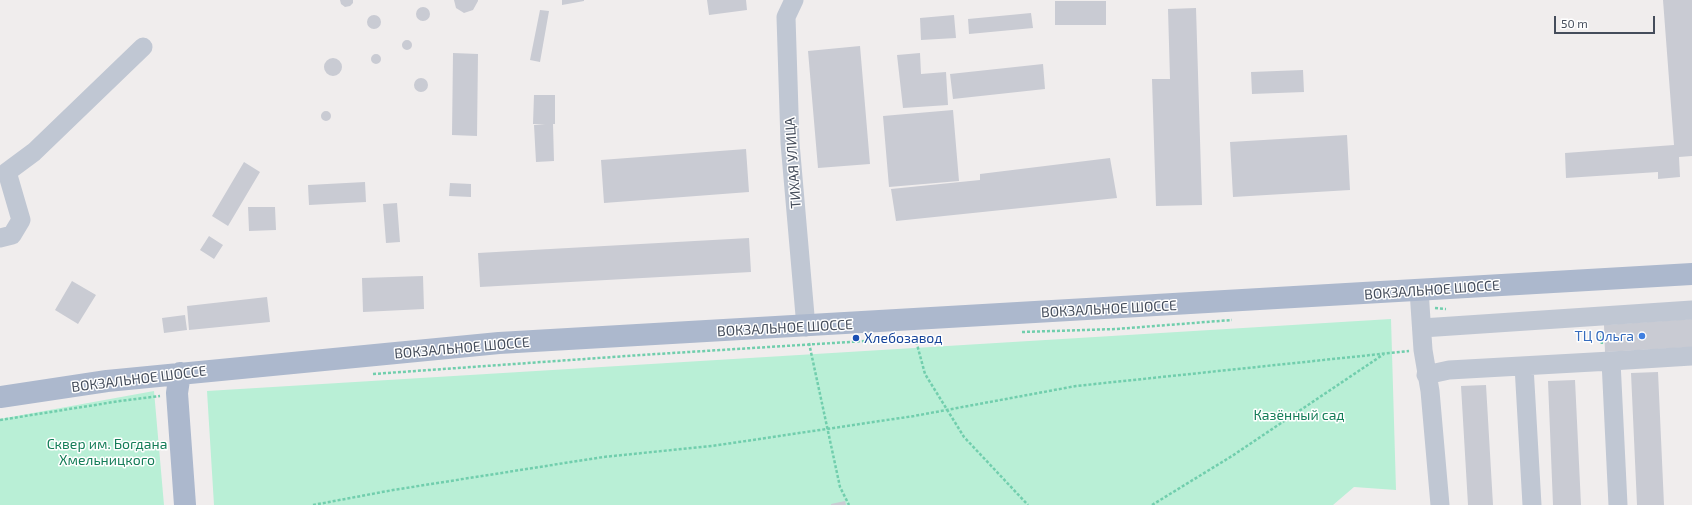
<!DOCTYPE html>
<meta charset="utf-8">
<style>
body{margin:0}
#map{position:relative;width:1692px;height:505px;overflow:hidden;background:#f0eded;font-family:"Exo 2",sans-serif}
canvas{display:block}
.scale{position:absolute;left:1554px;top:16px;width:101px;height:18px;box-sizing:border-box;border:2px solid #454d5b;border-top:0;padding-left:5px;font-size:12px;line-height:14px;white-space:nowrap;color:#454d5b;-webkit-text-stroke:3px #fff;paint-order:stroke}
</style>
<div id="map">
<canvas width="1692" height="505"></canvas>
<div class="scale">50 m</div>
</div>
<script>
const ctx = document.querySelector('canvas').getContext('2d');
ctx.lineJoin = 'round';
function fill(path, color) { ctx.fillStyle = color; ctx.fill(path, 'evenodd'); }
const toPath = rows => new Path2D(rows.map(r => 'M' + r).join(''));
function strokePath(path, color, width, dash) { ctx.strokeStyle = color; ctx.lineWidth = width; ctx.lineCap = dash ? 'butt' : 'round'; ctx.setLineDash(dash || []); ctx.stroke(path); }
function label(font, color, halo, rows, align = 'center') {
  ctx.font = font + ' "Exo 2",sans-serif'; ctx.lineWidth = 3; ctx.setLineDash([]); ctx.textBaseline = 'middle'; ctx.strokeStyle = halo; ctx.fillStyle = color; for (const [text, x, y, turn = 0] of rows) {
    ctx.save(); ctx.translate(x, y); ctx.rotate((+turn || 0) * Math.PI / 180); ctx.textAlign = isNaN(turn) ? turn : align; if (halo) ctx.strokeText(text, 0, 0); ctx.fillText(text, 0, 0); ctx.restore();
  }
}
const green = toPath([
 [1391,319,1396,490,1354,487,1333,505,214,505,207,391],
 [154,391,164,505,0,505,0,419]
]);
const building = toPath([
 [340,0,353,0,353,3,350,6,345,7,341,4],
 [454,0,478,0,478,1,473,10,464,13,456,8],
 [562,0,584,0,584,1,562,5],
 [707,0,746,0,747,10,709,15],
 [1663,0,1692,0,1692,156,1679,157,1680,177,1658,179,1658,172,1566,178,1565,153,1674,145],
 [1055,1,1106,1,1106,25,1055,25],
 '416 14a7 7 0 1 1 14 0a7 7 0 1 1-14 0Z',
 [1196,8,1202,205,1156,206,1152,79,1170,79,1168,9],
 [540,10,549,11,540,62,530,60],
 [1031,13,1033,28,969,34,968,19],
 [954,15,956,38,921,40,920,18],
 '367 22a7 7 0 1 1 14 0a7 7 0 1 1-14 0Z',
 '402 45a5 5 0 1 1 10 0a5 5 0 1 1-10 0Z',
 [860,46,870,164,818,168,808,51],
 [453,53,478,54,477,136,452,135],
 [920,53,921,74,946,72,948,105,903,108,897,55],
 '371 59a5 5 0 1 1 10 0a5 5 0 1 1-10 0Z',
 '324 67a9 9 0 1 1 18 0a9 9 0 1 1-18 0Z',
 [1043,64,1045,89,953,99,950,74],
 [1303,70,1304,92,1252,94,1251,72],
 '414 85a7 7 0 1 1 14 0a7 7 0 1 1-14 0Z',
 [534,95,555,95,555,124,553,124,554,161,536,162,534,125,545,124,533,124],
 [953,110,959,181,889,187,883,116],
 '321 116a5 5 0 1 1 10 0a5 5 0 1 1-10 0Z',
 [1347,135,1350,190,1233,197,1230,142],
 [746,149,749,192,604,203,601,160],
 [1110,158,1117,198,896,221,891,189,980,180,980,174],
 [244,162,260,172,228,226,212,216],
 [365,182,366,202,309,205,308,185],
 [450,183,471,184,471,197,449,196],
 [397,203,400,242,386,243,383,204],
 [248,207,275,207,276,230,249,231],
 [209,236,223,245,214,259,200,250],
 [749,238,751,272,480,287,478,253],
 [423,276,424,309,363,312,362,278],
 [72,281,96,295,78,324,55,310],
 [267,297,270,322,189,330,187,306],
 [185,315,187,330,164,333,162,318],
 [1692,319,1692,347,1605,352,1604,325],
 [1658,372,1664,505,1637,505,1631,373],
 [1575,380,1581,505,1553,505,1548,381],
 [1486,385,1493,505,1468,505,1461,386],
 [845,501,846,505,831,505,831,504]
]);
const path = toPath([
 [1435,308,1446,309],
 [1601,331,1602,346],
 [1022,332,1116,329,1232,320],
 [915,337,925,374,964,437,1028,505],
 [809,343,840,487,849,505],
 [373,374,641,355,881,340],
 [0,420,120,401,160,396],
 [313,505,393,490,603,457,712,446,914,416,1076,386,1409,351],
 [1152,505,1232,456,1384,354]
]);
const minor = toPath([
 [794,0,786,17,790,143,806,327],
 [0,238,12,235,21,220,7,172,34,152,143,47],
 [1419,290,1423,350,1430,391,1440,505],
 [1422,328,1692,310],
 [1524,366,1532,505],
 [1426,375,1449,370,1611,361],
 [1618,505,1611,361,1692,356]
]);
const major = toPath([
 [180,373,177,393,185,505],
 [0,397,107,381,499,343,1692,274]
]);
const markers = [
 [1642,336,4,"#3f7fe0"],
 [856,338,4,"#1a4fb4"]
];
const streetNames = [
 ["ТИХАЯ УЛИЦА",793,163,-94],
 ["ВОКЗАЛЬНОЕ ШОССЕ",1432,290,-4],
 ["ВОКЗАЛЬНОЕ ШОССЕ",1109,309,-3],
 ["ВОКЗАЛЬНОЕ ШОССЕ",785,328,-3],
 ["ВОКЗАЛЬНОЕ ШОССЕ",462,348,-5],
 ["ВОКЗАЛЬНОЕ ШОССЕ",139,379,-7]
];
const shopNames = [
 ["ТЦ Ольга",1634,336]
];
const transitNames = [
 ["Хлебозавод",864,338]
];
const parkNames = [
 ["Казённый сад",1299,415],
 ["Сквер им. Богдана",107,444],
 ["Хмельницкого",107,460]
];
fill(green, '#b9efd6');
fill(building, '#c9cbd3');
strokePath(path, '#71cead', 2.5, [3, 2]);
strokePath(minor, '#c0c7d3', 19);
strokePath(major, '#acb8cd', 22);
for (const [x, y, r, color] of markers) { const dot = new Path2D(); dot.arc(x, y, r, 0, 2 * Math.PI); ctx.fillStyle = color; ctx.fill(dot); strokePath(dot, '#fff', 1.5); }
label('14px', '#454d5b', '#fff', streetNames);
label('14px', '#366cbe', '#fff', shopNames, 'right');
label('14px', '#164399', '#fff', transitNames, 'left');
label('14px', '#147d58', '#fff', parkNames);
</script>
